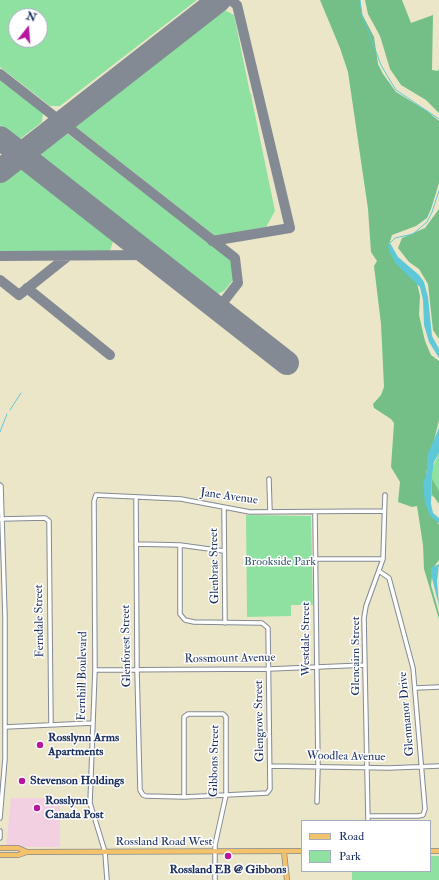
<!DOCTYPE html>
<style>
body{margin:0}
#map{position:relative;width:439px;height:880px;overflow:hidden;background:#ece6c9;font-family:"IM FELL Double Pica",serif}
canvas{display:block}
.legend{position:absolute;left:301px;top:820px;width:130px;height:52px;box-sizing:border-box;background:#fff;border:1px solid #a4acbf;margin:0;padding:5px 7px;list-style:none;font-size:12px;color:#1b2f5e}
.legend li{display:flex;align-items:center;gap:8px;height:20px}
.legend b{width:20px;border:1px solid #a4acbf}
.north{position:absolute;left:8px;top:8px;width:40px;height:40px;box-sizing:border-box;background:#fff;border:1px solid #a4acbf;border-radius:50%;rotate:17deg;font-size:11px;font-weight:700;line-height:16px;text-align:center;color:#1b2f5e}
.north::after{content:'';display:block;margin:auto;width:14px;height:18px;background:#b5179e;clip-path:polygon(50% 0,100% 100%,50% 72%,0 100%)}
</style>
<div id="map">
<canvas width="439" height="880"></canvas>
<ul class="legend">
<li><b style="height:5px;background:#f3c26a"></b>Road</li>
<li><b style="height:11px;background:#8fe1a1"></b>Park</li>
</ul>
<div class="north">N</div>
</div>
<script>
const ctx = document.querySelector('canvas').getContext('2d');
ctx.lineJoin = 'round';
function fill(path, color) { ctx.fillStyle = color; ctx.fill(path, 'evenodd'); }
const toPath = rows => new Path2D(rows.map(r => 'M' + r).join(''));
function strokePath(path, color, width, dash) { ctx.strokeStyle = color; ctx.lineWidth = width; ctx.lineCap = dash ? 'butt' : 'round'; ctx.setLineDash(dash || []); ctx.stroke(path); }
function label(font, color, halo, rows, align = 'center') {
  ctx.font = font + ' "IM FELL Double Pica",serif'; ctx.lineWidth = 3; ctx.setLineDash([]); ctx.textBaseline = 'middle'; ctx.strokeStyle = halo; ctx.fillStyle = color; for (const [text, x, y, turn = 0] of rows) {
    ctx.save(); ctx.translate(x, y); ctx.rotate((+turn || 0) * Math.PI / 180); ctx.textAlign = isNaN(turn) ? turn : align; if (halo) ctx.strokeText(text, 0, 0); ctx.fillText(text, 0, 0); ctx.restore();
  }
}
const built = toPath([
 [11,798,60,798,60,847,6,847]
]);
const green = toPath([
 [0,0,197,0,60,106,50,106,0,67],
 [16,16,40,16,40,40,16,40],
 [219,7,234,15,250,93,253,97,251,95,275,211,266,227,215,236,76,127,76,118],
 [0,80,43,113,42,122,20,139,0,125],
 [56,133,68,134,231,260,234,279,224,291,216,295,38,155,38,149],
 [21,166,35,175,114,238,110,251,66,256,0,254,0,177],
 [439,453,439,498,431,496,432,469],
 [246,515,311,516,313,605,291,605,291,616,247,617],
 [430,856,439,856,439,880,352,880,352,871,430,871]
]);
const forest = toPath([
 [320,0,360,0,362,14,374,37,378,64,383,74,396,92,427,111,439,121,439,183,431,209,427,218,416,226,392,235,389,245,396,259,417,283,420,296,419,315,425,341,431,355,439,361,439,420,426,474,426,499,439,525,439,560,433,568,431,585,439,613,439,619,424,569,423,545,417,506,412,507,398,502,400,482,391,467,394,423,391,419,374,408,373,404,381,395,384,387,381,324,374,266,377,261,371,252,368,209,348,72,340,48],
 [365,0,402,0,411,23,433,15,432,70,438,71,439,68,439,113,426,100,401,85,390,69,380,36,368,14],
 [439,209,439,339,433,330,428,284,419,269,409,262,398,248,402,238,425,228],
 [432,479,439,491,439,504,432,494]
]);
const water = toPath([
 [390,243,398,257,419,275,424,282,428,297,432,336,439,349,439,358,429,342,424,325,423,300,420,287,396,264,389,250,388,246],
 [439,428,439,453,434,462,432,474,431,504,433,513,439,518,439,523,430,516,425,503,423,484,427,471,427,456],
 [439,564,437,581,439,606,431,574,431,568]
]);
const stream = toPath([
 [360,0,362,15,381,65,391,82,396,90,439,119],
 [390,243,395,238,413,234,427,222,432,212,439,191],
 [10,410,21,393],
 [0,432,7,414]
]);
const taxiway = toPath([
 [0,74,235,258,238,283,224,301,215,307],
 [212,241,290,228,237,5,230,0],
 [0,256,150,255],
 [0,280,19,295,68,256],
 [27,288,110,355]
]);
const runway = toPath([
 [0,138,287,363],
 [0,171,219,0]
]);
const minor = toPath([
 [269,479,270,512],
 [0,485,1,486,5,617,5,759,0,818],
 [136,497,137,670,140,790,143,795,146,796,184,797,267,793,270,789,268,628,262,623,194,622,185,620,180,614,180,545],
 [224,508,225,623],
 [315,512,318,767,317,802],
 [1,519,45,518,49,521,51,725],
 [136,544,180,545,224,551],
 [315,559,383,559],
 [95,670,269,669,365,665],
 [416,688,439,687],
 [5,727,93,723],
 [270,766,389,768,439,766],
 [184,797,184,717,188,714,223,714,226,717,226,795,215,845,215,880],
 [368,816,418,816,423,815,425,809,413,668,389,578,379,571],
 [368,821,364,618,366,606,383,559,385,495],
 [0,831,0,838],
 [107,880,105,852,90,803,95,670,94,501,96,495,181,499,250,512,384,511]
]);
const major = toPath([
 [0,848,18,848,27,852],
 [430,851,439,851],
 [284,852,287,880],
 [0,855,18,855,27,852,302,851]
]);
const markers = [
 [40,745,4,"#b5179e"],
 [22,781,4,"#b5179e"],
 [37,808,4,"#b5179e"],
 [228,856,4,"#b5179e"]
];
const streetNames = [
 ["Jane Avenue",229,497,8],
 ["Glenbrae Street",215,566,-91],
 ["Ferndale Street",40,621,-91],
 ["Westdale Street",306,639,-90],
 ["Glenforest Street",127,646,-91],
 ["Glencairn Street",356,656,-90],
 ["Rossmount Avenue",230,659,-1],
 ["Fernhill Boulevard",83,676,-89],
 ["Glenmanor Drive",407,714,-95],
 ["Glengrove Street",260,721,-91],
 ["Woodlea Avenue",346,757,1],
 ["Gibbons Street",215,761,-89],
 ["Rossland Road West",164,842]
];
const parkNames = [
 ["Brookside Park",280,562]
];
const poiNames = [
 ["Rosslynn Arms",48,738],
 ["Apartments",48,752],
 ["Stevenson Holdings",30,781],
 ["Rosslynn",45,801],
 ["Canada Post",45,815],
 ["Rossland EB @ Gibbons",228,870,"center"]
];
fill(built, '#f2cfe1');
fill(green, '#8fe1a1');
fill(forest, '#73bf87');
fill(water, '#5ec8d9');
strokePath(stream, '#5ec8d9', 1);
strokePath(taxiway, '#848a94', 10);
strokePath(runway, '#848a94', 24);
strokePath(minor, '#848a94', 5.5);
strokePath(major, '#848a94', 6);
strokePath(minor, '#fff', 3.5);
strokePath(major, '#f3c26a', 4.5);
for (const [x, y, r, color] of markers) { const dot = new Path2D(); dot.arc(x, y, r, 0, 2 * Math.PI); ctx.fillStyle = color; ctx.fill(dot); strokePath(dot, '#fff', 1.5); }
label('12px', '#1b2f5e', '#fff', streetNames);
label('12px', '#385c6f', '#fff', parkNames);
label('bold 12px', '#1b2f5e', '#fff', poiNames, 'left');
</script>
